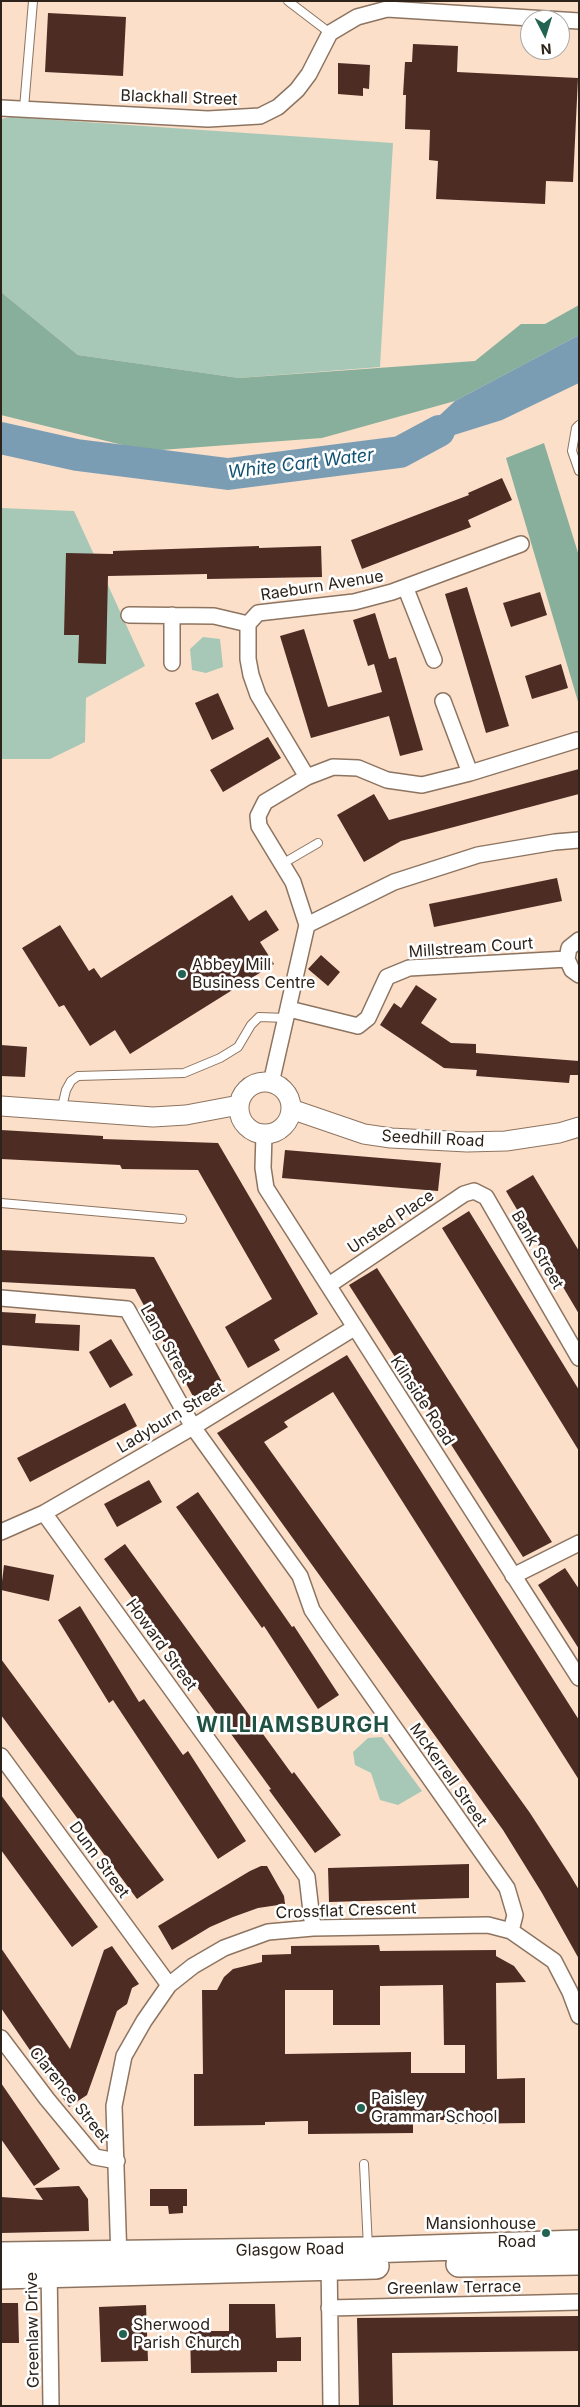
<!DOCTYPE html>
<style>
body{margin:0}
#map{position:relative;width:580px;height:2407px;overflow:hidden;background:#fbdfc9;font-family:Inter,sans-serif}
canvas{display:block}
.frame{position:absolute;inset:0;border:2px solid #2d231a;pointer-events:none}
.north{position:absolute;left:520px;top:10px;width:50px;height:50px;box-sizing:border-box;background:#fff;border:1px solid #aba7a3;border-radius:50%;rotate:175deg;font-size:14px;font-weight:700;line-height:20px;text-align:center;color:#2d231a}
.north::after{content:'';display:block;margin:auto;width:18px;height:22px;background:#226351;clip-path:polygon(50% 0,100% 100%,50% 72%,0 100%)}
</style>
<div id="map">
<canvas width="580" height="2407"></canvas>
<div class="frame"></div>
<div class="north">N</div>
</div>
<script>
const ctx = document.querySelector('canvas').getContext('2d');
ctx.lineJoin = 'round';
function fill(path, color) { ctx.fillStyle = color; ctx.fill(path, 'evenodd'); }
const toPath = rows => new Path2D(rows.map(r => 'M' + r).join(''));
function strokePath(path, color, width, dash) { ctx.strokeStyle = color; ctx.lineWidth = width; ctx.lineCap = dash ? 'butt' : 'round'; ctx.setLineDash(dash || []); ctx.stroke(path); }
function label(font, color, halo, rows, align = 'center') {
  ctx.font = font + ' Inter,sans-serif'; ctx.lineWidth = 5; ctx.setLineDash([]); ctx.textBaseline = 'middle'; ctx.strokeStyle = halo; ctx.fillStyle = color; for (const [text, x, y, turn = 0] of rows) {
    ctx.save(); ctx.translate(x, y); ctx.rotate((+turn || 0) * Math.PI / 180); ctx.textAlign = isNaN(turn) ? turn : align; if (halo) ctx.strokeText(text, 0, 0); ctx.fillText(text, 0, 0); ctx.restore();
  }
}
const green = toPath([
 [11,117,393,143,380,367,239,378,78,355,1,292,1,119],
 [1,508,74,511,145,666,86,698,85,742,50,759,1,759],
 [203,637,220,639,223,667,206,673,192,670,190,649],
 [382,1737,422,1791,398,1805,380,1800,371,1773,355,1765,353,1752,368,1738]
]);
const forest = toPath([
 [1,292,78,355,239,378,475,361,521,324,545,324,579,305,579,335,455,401,322,438,147,451,1,415],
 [544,443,579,556,579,705,506,458]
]);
const water = toPath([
 [579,335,579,383,502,420,400,452,455,401]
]);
const river = toPath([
 [1,438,77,455,228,474,400,452,439,431]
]);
const building = toPath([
 [48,13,126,17,123,76,45,72],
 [413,44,458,46,457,72,578,78,573,182,546,181,545,204,436,199,438,161,429,160,430,130,405,129,406,95,403,95,405,62,412,62],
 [338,63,370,65,369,89,363,88,363,96,338,94],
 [502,478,512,500,468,520,471,527,362,569,351,540,469,495,468,493],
 [259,546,259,548,321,546,322,577,207,579,207,574,108,576,106,664,78,663,79,635,64,635,66,553,113,554,113,551],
 [467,587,509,726,486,733,445,594],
 [540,592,547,615,511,627,503,603],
 [375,613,389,659,396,657,423,750,400,756,389,716,311,738,280,636,304,629,328,707,382,692,374,664,368,666,353,620],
 [561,664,568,688,532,699,525,676],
 [218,693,234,729,212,740,195,703],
 [268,737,281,758,223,792,210,770],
 [579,769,579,794,401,841,364,862,337,815,374,794,389,820],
 [557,878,562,901,434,927,429,904],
 [232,895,249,921,266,910,279,930,260,942,274,964,130,1054,115,1030,90,1046,64,1005,59,1007,22,948,60,925,89,971,94,968,101,978],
 [321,955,340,972,328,986,308,969],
 [416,985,437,999,421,1023,451,1043,476,1044,476,1053,579,1061,579,1075,570,1075,569,1083,476,1076,477,1070,444,1068,380,1025,394,1003,401,1008],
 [1,1045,27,1047,25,1077,1,1076],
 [1,1130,103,1136,103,1139,218,1143,318,1314,274,1340,280,1350,248,1368,225,1327,272,1299,198,1170,122,1169,120,1165,1,1159],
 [285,1150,441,1163,438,1191,282,1178],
 [533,1175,579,1251,579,1314,506,1191],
 [469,1211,579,1390,579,1451,442,1228],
 [1,1250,154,1257,223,1384,195,1400,135,1289,1,1282],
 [377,1268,474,1420,552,1542,523,1557,427,1407,349,1285],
 [1,1312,36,1314,35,1323,80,1325,79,1351,1,1345],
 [111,1339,133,1375,110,1388,89,1352],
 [347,1355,579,1720,579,1780,333,1392,284,1422,288,1427,264,1442,530,1813,570,1875,579,1890,579,1959,542,1893,503,1830,217,1433],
 [125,1403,137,1426,30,1482,17,1458],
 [149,1480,162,1502,117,1527,104,1504],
 [198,1492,292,1627,294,1626,339,1695,318,1709,264,1626,262,1628,176,1507],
 [125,1544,292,1774,294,1772,341,1835,315,1853,269,1790,271,1789,104,1559],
 [4,1565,54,1575,49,1601,1,1590],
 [565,1568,579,1589,579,1649,538,1585],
 [80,1606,139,1702,144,1699,183,1755,188,1751,246,1841,218,1859,113,1700,109,1703,58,1620],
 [1,1659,164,1880,137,1899,1,1715],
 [1,1795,98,1927,72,1947,1,1850],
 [469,1864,469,1898,329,1902,328,1868],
 [261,1866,267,1866,284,1896,285,1904,258,1908,233,1917,210,1927,172,1950,158,1926,250,1871],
 [379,1945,380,1951,496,1950,496,1956,514,1966,526,1982,496,1983,497,2079,525,2078,525,2123,454,2124,454,2120,413,2120,413,2133,308,2134,308,2121,265,2122,265,2125,194,2126,194,2074,203,2074,202,1990,217,1990,224,1977,233,1969,262,1962,262,1955,291,1954,291,1946],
 [443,1985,444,2045,465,2045,465,2073,411,2073,411,2052,285,2054,285,1990,333,1990,333,2025,380,2025,380,1986],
 [112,1946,139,1984,132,1988,127,2004,117,2011,87,2095,69,2107,1,2008,1,1948,70,2049,104,1950],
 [1,2083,60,2169,34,2186,1,2139],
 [79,2186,88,2199,89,2231,1,2233,1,2197,43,2200,35,2188],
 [150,2189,187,2189,187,2206,183,2206,183,2213,169,2214,168,2206,150,2206],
 [1,2303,18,2303,19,2343,1,2343],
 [229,2304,275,2304,276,2338,301,2337,301,2361,277,2361,277,2372,191,2373,190,2331,229,2331],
 [146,2305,148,2361,101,2362,99,2307],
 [579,2316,579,2351,392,2353,393,2406,359,2406,357,2318]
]);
const service = toPath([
 [288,1,330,33],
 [24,108,33,1],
 [579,425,576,428,572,451,579,471],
 [282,864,318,843],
 [61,1111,66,1090,71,1081,78,1076,184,1073,220,1058,238,1047,251,1025,259,1017,287,1018],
 [1,1203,182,1219],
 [364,2164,368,2248]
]);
const minor = toPath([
 [1,108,208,119,260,116,278,107,297,90,309,74,330,33,357,17,387,9,579,21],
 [406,589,434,660],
 [129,615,214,616,248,624],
 [172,663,172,615],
 [470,773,577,740],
 [307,777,258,695,251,675,248,659,248,624,258,613,354,602,392,592,521,544],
 [307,925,394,882,478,855,555,842,579,840],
 [579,940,569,948,567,959,572,970,579,975],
 [289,1009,358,1026,368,1018,387,977,409,968,567,959],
 [271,1083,307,925,293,882,259,826,258,816,265,802,307,777,333,767,358,768,387,780,422,785,470,773,443,701],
 [264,1134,263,1168,266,1188,579,1678],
 [329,1285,464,1194,474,1191,486,1197,579,1358],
 [1,1298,127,1309,193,1427,300,1576,312,1610,329,1635,507,1888,515,1915,511,1931,554,1961,570,1992,579,2016],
 [44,1513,307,1877,313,1928],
 [1,1532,44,1513,193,1427,354,1328],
 [513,1576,579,1543],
 [1,1756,169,1985],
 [1,2038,47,2099,95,2157,117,2161],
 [119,2260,114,2106,124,2056,144,2021,169,1985,193,1966,224,1948,268,1932,313,1928,488,1925,511,1931],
 [329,2260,331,2406],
 [49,2266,51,2406],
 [329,2308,579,2302]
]);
const tertiary = toPath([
 '239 1108a26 26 0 1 1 52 0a26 26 0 1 1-52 0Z',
 [1,1106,153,1117,186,1115,239,1105],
 [291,1109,364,1134,391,1138,467,1142,506,1141,559,1133,579,1127]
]);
const primary = toPath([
 [1,2255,368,2250,579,2243],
 [459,2264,579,2262],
 [1,2276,376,2266]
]);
const markers = [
 [182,974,5,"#226351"],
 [361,2108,5,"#226351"],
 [546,2233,5,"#226351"],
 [123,2334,5,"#226351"]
];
const streetNames = [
 ["Blackhall Street",179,98,2],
 ["Raeburn Avenue",322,586,-9],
 ["Millstream Court",471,948,-4],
 ["Seedhill Road",433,1139,3],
 ["Unsted Place",391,1222,-34],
 ["Bank Street",537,1250,60],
 ["Lang Street",166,1344,60],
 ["Kilnside Road",422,1401,57],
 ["Ladyburn Street",171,1418,-31],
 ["Howard Street",161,1645,54],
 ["McKerrell Street",448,1775,55],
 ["Dunn Street",99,1860,54],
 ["Crossflat Crescent",346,1911,-2],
 ["Clarence Street",69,2095,51],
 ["Glasgow Road",290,2250,-1],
 ["Greenlaw Terrace",454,2288,-1],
 ["Greenlaw Drive",33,2330,-91]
];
const poiNames = [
 ["Abbey Mill",192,965],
 ["Business Centre",192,983],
 ["Paisley",371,2099],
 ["Grammar School",371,2117],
 ["Mansionhouse",536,2224,"right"],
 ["Road",536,2242,"right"],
 ["Sherwood",133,2325],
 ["Parish Church",133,2343]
];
const waterNames = [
 ["White Cart Water",301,464,-7]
];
const districtNames = [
 ["WILLIAMSBURGH",293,1726]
];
fill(green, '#a8c8b7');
fill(forest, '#87af9b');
fill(water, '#7a9db4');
strokePath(river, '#7a9db4', 32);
fill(building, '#4d2c24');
strokePath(service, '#8d7460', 10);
strokePath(minor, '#8d7460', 18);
strokePath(tertiary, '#8d7460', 21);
strokePath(primary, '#8d7460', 28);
strokePath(service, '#fff', 8);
strokePath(minor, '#fff', 15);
strokePath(tertiary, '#fff', 19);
strokePath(primary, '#fff', 25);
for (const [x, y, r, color] of markers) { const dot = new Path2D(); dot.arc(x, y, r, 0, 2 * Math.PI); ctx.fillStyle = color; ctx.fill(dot); strokePath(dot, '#fff', 2); }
label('16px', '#2d231a', '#fff', streetNames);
label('16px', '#2d231a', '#fff', poiNames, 'left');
label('italic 18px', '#115273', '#fff', waterNames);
ctx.letterSpacing = '1px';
label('bold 21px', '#1f5243', '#fff', districtNames);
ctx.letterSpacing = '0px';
</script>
